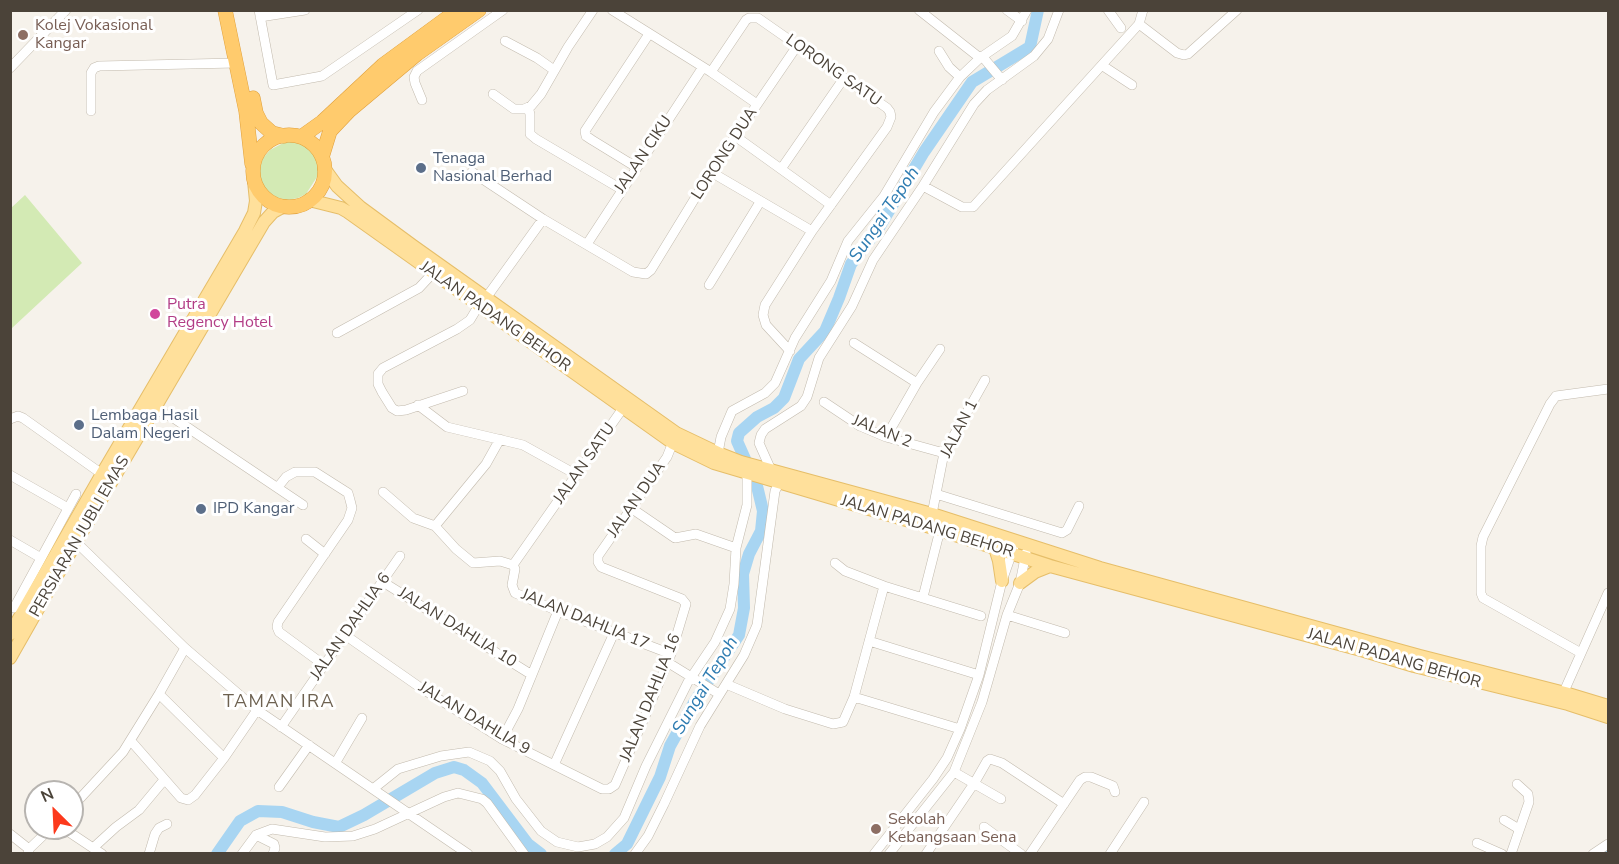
<!DOCTYPE html>
<style>
body{margin:0}
#map{position:relative;width:1619px;height:864px;overflow:hidden;background:#f6f2eb;font-family:"Nunito Sans",sans-serif}
canvas{display:block}
.frame{position:absolute;inset:0;border:12px solid #4b4339;pointer-events:none}
.north{position:absolute;left:24px;top:780px;width:60px;height:60px;box-sizing:border-box;background:#fff;border:2px solid #b7b4b0;border-radius:50%;rotate:336deg;font-size:16px;font-weight:700;line-height:24px;text-align:center;color:#4b4339}
.north::after{content:'';display:block;margin:auto;width:21px;height:27px;background:#fc391c;clip-path:polygon(50% 0,100% 100%,50% 72%,0 100%)}
</style>
<div id="map">
<canvas width="1619" height="864"></canvas>
<div class="frame"></div>
<div class="north">N</div>
</div>
<script>
const ctx = document.querySelector('canvas').getContext('2d');
ctx.lineJoin = 'round';
function fill(path, color) { ctx.fillStyle = color; ctx.fill(path, 'evenodd'); }
const toPath = rows => new Path2D(rows.map(r => 'M' + r).join(''));
function strokePath(path, color, width, dash) { ctx.strokeStyle = color; ctx.lineWidth = width; ctx.lineCap = dash ? 'butt' : 'round'; ctx.setLineDash(dash || []); ctx.stroke(path); }
function label(font, color, halo, rows, align = 'center') {
  ctx.font = font + ' "Nunito Sans",sans-serif'; ctx.lineWidth = 6; ctx.setLineDash([]); ctx.textBaseline = 'middle'; ctx.strokeStyle = halo; ctx.fillStyle = color; for (const [text, x, y, turn = 0] of rows) {
    ctx.save(); ctx.translate(x, y); ctx.rotate((+turn || 0) * Math.PI / 180); ctx.textAlign = isNaN(turn) ? turn : align; if (halo) ctx.strokeText(text, 0, 0); ctx.fillText(text, 0, 0); ctx.restore();
  }
}
const green = toPath([
 [295,140,312,148,317,157,319,168,317,177,306,194,298,198,288,200,278,198,270,193,263,186,260,177,260,167,263,158,270,150,287,141],
 [25,195,82,263,11,329,11,208]
]);
const canal = toPath([
 [1606,854,1608,852]
]);
const river = toPath([
 [217,854,240,821,258,811,282,812,313,822,339,827,364,815,435,773,454,767,464,770,482,783,528,844,541,854],
 [615,854,627,844,660,777,670,746,695,701,739,635,744,608,743,574,749,554,761,531,763,511,757,486,737,441,739,433,757,417,774,408,784,398,799,359,825,331,839,298,851,264,880,226,924,152,972,82,1030,47,1038,10]
]);
const minor = toPath([
 [259,10,273,85,322,76,418,10],
 [612,10,711,72,757,104],
 [919,10,980,58],
 [1007,10,1022,21],
 [1108,10,1121,28],
 [1143,10,1139,24,1177,53,1184,55,1188,54,1237,10],
 [260,17,305,10],
 [505,41,537,58,554,70],
 [939,51,949,67,960,77],
 [982,56,1002,80],
 [1103,66,1132,85],
 [10,68,66,10],
 [711,72,746,20,749,18,758,18,887,108,890,112,891,117,887,127,812,231,765,305,763,315,766,325,790,351],
 [493,94,514,109,524,109,531,106,541,94,568,47,593,10],
 [422,100,415,83,414,77,417,71,503,10],
 [528,108,530,114,530,134,536,139,621,189],
 [91,111,91,73,94,68,99,66,236,63],
 [735,136,831,205],
 [636,167,592,140,586,136,585,131,649,34],
 [781,169,844,78],
 [472,172,543,219,633,272,646,274,651,270,711,172,797,46],
 [711,172,812,231],
 [923,186,962,207,973,207,1139,24],
 [587,244,703,67],
 [709,285,760,202],
 [486,298,543,219],
 [337,333,419,288,433,273],
 [854,343,917,383],
 [463,391,406,410,397,411,392,408,382,392,378,384,378,374,383,368,457,329,470,320,479,305],
 [824,402,860,426,886,437,944,453],
 [418,405,447,427,523,445,577,475],
 [155,409,175,419,303,505],
 [10,419,18,416,23,418,102,474],
 [886,437,917,383,940,349],
 [718,453,721,437,732,411,765,393,775,383,795,338,831,281,848,241,884,196,934,112,960,77,980,58,1012,36,1027,10],
 [771,470,759,443,761,435,765,429,801,406,807,397,819,358,852,306,873,260,923,186,974,104,987,90,1034,56,1048,39,1059,10],
 [10,475,68,508],
 [278,487,286,477,295,472,315,472,348,493,350,500,352,508,348,520,278,622,277,627,279,632,324,665],
 [383,492,413,518,435,526,456,549,473,563,500,561,513,565,515,569,512,585,515,593,558,611,671,654],
 [936,494,1062,533,1067,530,1079,506],
 [631,508,675,538,696,534,736,548],
 [932,514,944,453,985,380],
 [435,526,486,464,500,439],
 [306,539,325,554],
 [10,540,41,558],
 [76,542,185,648,257,710,468,854],
 [835,563,845,571,884,586,981,616],
 [513,565,623,408],
 [383,582,532,675],
 [923,597,940,530],
 [14,608,76,494],
 [1007,615,1065,633],
 [345,635,418,686,502,739,602,789,609,789,615,785,646,714,671,654,686,604,682,599,601,567,598,562,598,556,667,457,675,437],
 [869,641,979,675],
 [1581,653,1483,598,1481,593,1481,546,1483,537,1550,404,1556,396,1608,389],
 [667,662,719,694],
 [726,684,785,709,833,724,843,722,854,697,884,586],
 [1565,693,1566,687,1608,593],
 [159,694,224,758],
 [854,697,960,729],
 [281,727,400,556],
 [502,739,518,709,558,611],
 [131,741,181,798,188,800,195,795,224,758,257,710],
 [336,762,362,718],
 [554,765,614,633],
 [954,772,1001,799],
 [279,787,309,745],
 [373,789,398,769,441,756,469,752,490,761,500,771,516,799,541,831,557,842,578,847,595,844,607,837,624,818,646,766,688,682,715,642,730,609,734,584,736,548,747,505,747,474],
 [72,807,123,752,159,694,185,648],
 [1504,820,1519,829],
 [984,827,1021,854],
 [63,828,102,854],
 [10,834,29,849],
 [256,835,274,844,275,848,273,854],
 [1477,843,1502,854],
 [93,848,116,827,139,810,164,780],
 [28,854,29,849,51,828],
 [149,854,155,834,159,828,167,824],
 [242,854,256,835,272,829,325,837,353,836,375,829,444,797,458,793,482,799,487,803,524,854],
 [635,854,648,836,664,804,700,726,744,655,757,625,775,491,779,483],
 [874,854,933,779,947,758,960,729,979,675,1002,581,1016,541],
 [889,854,954,772,982,702,1007,615,1020,583,1026,553],
 [926,854,975,782,987,761,990,759,1002,763,1064,804],
 [1030,854,1080,780,1085,777,1091,777,1113,786,1115,792],
 [1110,854,1144,802],
 [1511,854,1529,802,1528,794,1517,784],
 [1593,854,1608,844]
]);
const major = toPath([
 [324,168,337,186,360,207,413,246,676,433,718,453,741,462,932,514,1100,568,1420,656,1565,693,1608,706],
 [309,200,341,208,348,212,673,443,714,463,940,530,1050,566,1361,650,1414,666,1568,704,1608,717],
 [995,548,999,561,1002,581],
 [1020,583,1035,572,1050,566],
 [10,634,102,474,245,231,254,213,256,201,254,181],
 [10,658,76,542,264,222,273,212,284,206]
]);
const highway = toPath([
 [225,10,246,111,252,164],
 [253,98,256,113,261,123,272,133,284,136],
 '253 171a36 36 0 1 1 72 0a36 36 0 1 1-72 0Z',
 [301,137,322,122,383,65,458,10],
 [322,157,330,131,349,111,417,54,479,10]
]);
const markers = [
 [23,35,6,"#8d6e63"],
 [421,168,6,"#5c6f8a"],
 [155,314,6,"#d1479c"],
 [79,425,6,"#5c6f8a"],
 [201,509,6,"#5c6f8a"],
 [876,829,6,"#8d6e63"]
];
const educationNames = [
 ["Kolej Vokasional",35,26],
 ["Kangar",35,44],
 ["Sekolah",888,820],
 ["Kebangsaan Sena",888,838]
];
const streetNames = [
 ["LORONG SATU",833,71,35],
 ["LORONG DUA",725,154,-57],
 ["JALAN CIKU",644,155,-56],
 ["JALAN PADANG BEHOR",495,317,35],
 ["JALAN 1",960,429,-63],
 ["JALAN 2",882,432,22],
 ["JALAN SATU",585,464,-55],
 ["JALAN DUA",637,500,-55],
 ["JALAN PADANG BEHOR",927,527,17],
 ["PERSIARAN JUBLI EMAS",80,537,-60],
 ["JALAN DAHLIA 17",585,620,22],
 ["JALAN DAHLIA 6",351,627,-55],
 ["JALAN DAHLIA 10",457,628,32],
 ["JALAN PADANG BEHOR",1394,659,16],
 ["JALAN DAHLIA 16",651,698,-68],
 ["JALAN DAHLIA 9",474,719,31]
];
const serviceNames = [
 ["Tenaga",433,159],
 ["Nasional Berhad",433,177],
 ["Lembaga Hasil",91,416],
 ["Dalam Negeri",91,434],
 ["IPD Kangar",213,509]
];
const hotelNames = [
 ["Putra",167,305],
 ["Regency Hotel",167,323]
];
const waterNames = [
 ["Sungai Tepoh",885,215,-56],
 ["Sungai Tepoh",706,686,-59]
];
const neighbourhoodNames = [
 ["TAMAN IRA",279,703]
];
fill(green, '#d3eab4');
strokePath(canal, '#a8d5f2', 8);
strokePath(river, '#a8d5f2', 12);
strokePath(minor, '#c2baad', 10);
strokePath(major, '#e6be69', 14);
strokePath(highway, '#e0a03b', 15);
strokePath(minor, '#fff', 9);
strokePath(major, '#ffe09b', 12);
strokePath(highway, '#ffcb6d', 14);
for (const [x, y, r, color] of markers) { const dot = new Path2D(); dot.arc(x, y, r, 0, 2 * Math.PI); ctx.fillStyle = color; ctx.fill(dot); strokePath(dot, '#fff', 2); }
label('16px', '#785e54', '#fff', educationNames, 'left');
label('16px', '#4b4339', '#fff', streetNames);
label('16px', '#4e5e75', '#fff', serviceNames, 'left');
label('16px', '#b23c85', '#fff', hotelNames, 'left');
label('italic 18px', '#2e7cb1', '#fff', waterNames);
ctx.letterSpacing = '1.5px';
label('18px', '#6d6150', '#fff', neighbourhoodNames);
ctx.letterSpacing = '0px';
</script>
